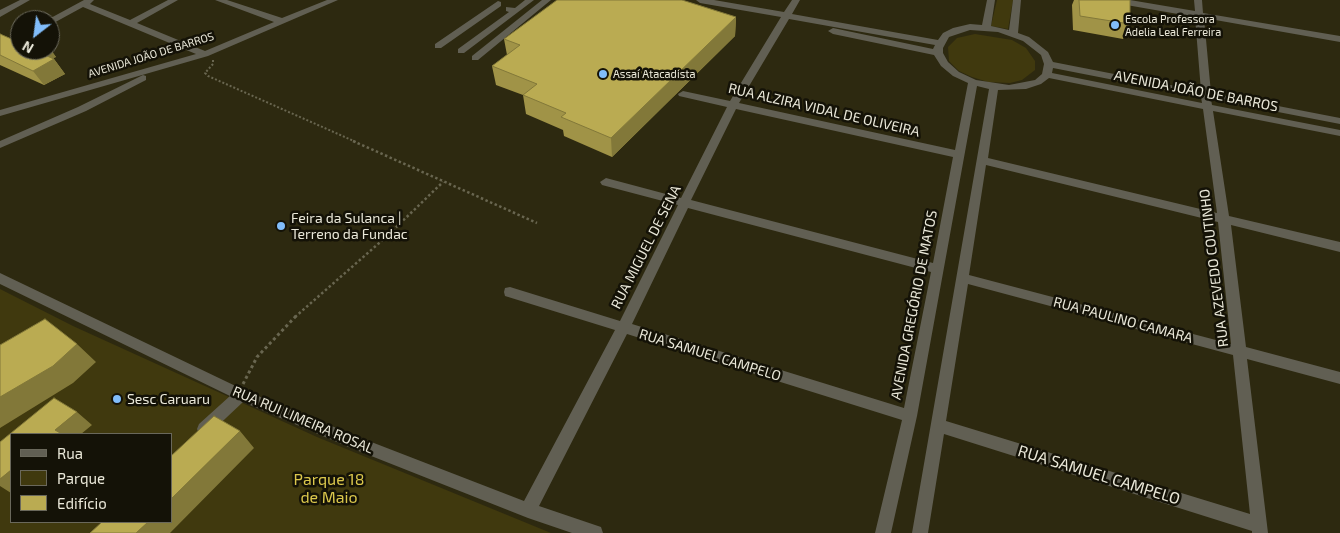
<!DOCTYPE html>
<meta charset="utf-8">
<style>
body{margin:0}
#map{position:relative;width:1340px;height:533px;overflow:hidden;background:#2d2910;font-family:"Exo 2",sans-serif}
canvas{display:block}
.legend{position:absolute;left:10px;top:433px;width:162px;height:90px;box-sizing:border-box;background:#141207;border:1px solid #6a685b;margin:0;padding:6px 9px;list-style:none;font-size:15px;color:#eae8d9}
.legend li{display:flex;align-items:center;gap:10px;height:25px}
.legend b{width:25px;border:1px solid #6a685b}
.north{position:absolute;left:10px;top:10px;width:50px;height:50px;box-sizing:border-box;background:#141207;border:1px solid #6a685b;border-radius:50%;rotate:210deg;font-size:14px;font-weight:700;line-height:20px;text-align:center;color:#eae8d9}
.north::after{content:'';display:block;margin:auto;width:18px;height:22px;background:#81bdfa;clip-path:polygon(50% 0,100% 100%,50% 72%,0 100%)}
</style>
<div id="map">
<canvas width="1340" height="533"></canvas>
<ul class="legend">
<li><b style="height:6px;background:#615f53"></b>Rua</li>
<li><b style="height:14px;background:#40390e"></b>Parque</li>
<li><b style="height:14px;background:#baab52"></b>Edifício</li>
</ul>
<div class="north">N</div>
</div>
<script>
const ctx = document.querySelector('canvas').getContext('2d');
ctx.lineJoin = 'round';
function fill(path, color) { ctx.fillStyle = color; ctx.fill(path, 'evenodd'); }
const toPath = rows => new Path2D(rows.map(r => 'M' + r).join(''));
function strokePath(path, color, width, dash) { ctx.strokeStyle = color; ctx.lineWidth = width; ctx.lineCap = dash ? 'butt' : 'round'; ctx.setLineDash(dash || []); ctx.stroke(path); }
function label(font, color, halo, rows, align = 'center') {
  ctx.font = font + ' "Exo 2",sans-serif'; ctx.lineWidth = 5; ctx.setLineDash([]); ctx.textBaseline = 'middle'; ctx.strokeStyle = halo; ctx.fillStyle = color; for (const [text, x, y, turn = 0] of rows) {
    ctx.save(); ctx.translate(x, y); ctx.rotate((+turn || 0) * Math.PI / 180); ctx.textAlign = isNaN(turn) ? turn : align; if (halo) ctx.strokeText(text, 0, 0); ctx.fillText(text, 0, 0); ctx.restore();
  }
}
const green = toPath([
 [997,0,1013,0,1008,29,991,26],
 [975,34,1012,40,1026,48,1035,61,1035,70,1022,80,1010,83,988,82,972,77,959,71,949,61,948,47,957,38],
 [0,289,73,326,317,437,551,533,0,533],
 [11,434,171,434,171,522,11,522]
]);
const pathFar2 = toPath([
 [213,60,213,64,205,73,208,76,356,142]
]);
const pathFar1 = toPath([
 [353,141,537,223],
 [295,317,386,237,443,182]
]);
const path = toPath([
 [243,384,257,357,296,316]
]);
const minor = toPath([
 [20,0,30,0,0,17,0,10,20,0],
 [84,0,94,0,90,4,130,20,168,0,178,0,137,23,205,51,274,22,215,0,227,0,282,18,327,0,338,0,208,56,0,116,0,110,196,54,83,7,50,25,50,20,47,20,84,0],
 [525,0,534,0,464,53,458,53,458,49,509,12,506,11,506,7,515,8,525,0],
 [542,0,551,0,478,60,472,60,472,56,542,0],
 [696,0,714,0,784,12,792,0,800,0,792,14,938,40,943,33,953,28,970,24,982,25,987,0,995,0,991,26,1009,30,1013,0,1021,0,1018,33,1029,37,1048,52,1053,62,1201,91,1195,17,1115,3,1111,0,1130,0,1195,11,1194,0,1202,0,1203,13,1340,36,1340,42,1204,18,1211,93,1340,118,1340,124,1211,99,1212,105,1340,130,1340,136,1213,111,1229,216,1340,242,1340,252,1231,225,1246,347,1340,372,1340,384,1247,359,1268,533,1252,533,1252,531,944,434,928,533,912,533,989,89,977,86,917,416,891,533,875,533,902,420,627,334,539,506,601,527,603,533,572,533,528,518,351,448,243,402,209,434,204,436,199,434,197,429,199,424,230,396,0,284,0,273,246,391,361,438,524,501,615,330,505,296,504,292,505,288,510,287,620,321,678,205,602,185,600,182,606,178,681,198,727,107,679,96,678,94,683,91,730,101,781,17,700,3,696,0],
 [789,19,935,45,933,49,833,28,828,31,833,34,934,55,941,66,953,76,968,83,955,150,739,103,789,19],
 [970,30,998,32,1023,41,1041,55,1044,64,1042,74,1035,80,1009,85,976,80,959,72,948,62,943,53,943,48,949,37,970,30],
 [1053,68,1201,97,1202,103,1052,73,1053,68],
 [1049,78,1203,109,1217,213,988,158,998,90,1026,89,1041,84,1049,78],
 [736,109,953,157,933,263,691,200,736,109],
 [986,165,1218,222,1231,344,969,275,986,165],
 [688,208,931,272,904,408,632,324,688,208],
 [968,284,1233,355,1250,514,946,421,968,284],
 [498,1,501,2,501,6,441,48,435,48,435,44,498,1],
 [20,35,20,42,0,52,0,45,20,35],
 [143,75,146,76,146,80,86,111,0,148,0,141,78,107,143,75]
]);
const wall = toPath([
 [1074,0,1130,0,1130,24,1123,39,1073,30,1072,5],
 [736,17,735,36,612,157,564,136,563,130,526,114,523,95,496,85,492,66,507,55,504,39],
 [0,34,16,41,50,50,50,49,56,57,52,58,54,59,65,74,44,85,0,65]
]);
const shadedWall = toPath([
 [736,17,735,36,612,157,611,138],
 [50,49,56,57,42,64,32,50,50,50],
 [54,59,65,74,44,85,33,71],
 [77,344,96,362,73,383,0,428,0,397],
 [77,412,92,425,81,434,61,434,55,430],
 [240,431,254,448,170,533,136,533,148,522,171,522,171,499],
 [11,470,11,493,0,486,0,479]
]);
const building = toPath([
 [557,0,682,0,736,17,611,138,561,117,566,113,523,95,537,84,492,66,520,45,504,39,557,0],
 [1079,0,1130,0,1130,24,1080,16,1079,0],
 [0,34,16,41,20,39,20,50,33,50,54,59,33,71,0,55,0,34],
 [45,319,77,344,53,366,0,397,0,345,45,319],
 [54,398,77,412,55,430,62,434,11,434,11,470,0,479,0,442,54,398],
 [214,416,240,431,171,499,171,456,214,416],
 [102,522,148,522,136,533,90,533,102,522]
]);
const markers = [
 [1115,25,5,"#81bdfa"],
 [603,74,5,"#81bdfa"],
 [281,226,5,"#81bdfa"],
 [117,399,5,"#81bdfa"]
];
const farPoinames = [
 ["Escola Professora",1125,19],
 ["Adelia Leal Ferreira",1125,32],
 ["Assaí Atacadista",613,74]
];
const farStreetnames = [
 ["AVENIDA JOÃO DE BARROS",151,55,-17]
];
const streetNames = [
 ["AVENIDA JOÃO DE BARROS",1196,91,11],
 ["RUA ALZIRA VIDAL DE OLIVEIRA",824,110,13],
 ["RUA MIGUEL DE SENA",646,247,-63],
 ["RUA AZEVEDO COUTINHO",1214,268,-97],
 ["AVENIDA GREGÓRIO DE MATOS",914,305,-79],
 ["RUA PAULINO CAMARA",1123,320,15],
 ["RUA SAMUEL CAMPELO",710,355,17],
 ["RUA RUI LIMEIRA ROSAL",303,420,23]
];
const poiNames = [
 ["Feira da Sulanca |",291,218],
 ["Terreno da Fundac",291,234],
 ["Sesc Caruaru",127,399]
];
const nearStreetnames = [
 ["RUA SAMUEL CAMPELO",1099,475,17]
];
const nearParknames = [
 ["Parque 18",329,480],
 ["de Maio",329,498]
];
fill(green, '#40390e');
strokePath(pathFar2, '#696650', 2, [2, 2]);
strokePath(pathFar1, '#696650', 2.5, [2.5, 2.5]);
strokePath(path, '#696650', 3, [3, 3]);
fill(minor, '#615f53');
fill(wall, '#a09347');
fill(shadedWall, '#827839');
fill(building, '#baab52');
strokePath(building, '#827839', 1);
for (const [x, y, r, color] of markers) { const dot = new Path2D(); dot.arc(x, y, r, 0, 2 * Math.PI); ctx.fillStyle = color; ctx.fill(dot); strokePath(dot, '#141207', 2); }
label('11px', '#eae8d9', '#141207', farPoinames, 'left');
label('11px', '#eae8d9', '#141207', farStreetnames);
label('14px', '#eae8d9', '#141207', streetNames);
label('14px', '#eae8d9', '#141207', poiNames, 'left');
label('16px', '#eae8d9', '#141207', nearStreetnames);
label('16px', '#dbc74c', '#141207', nearParknames);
</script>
